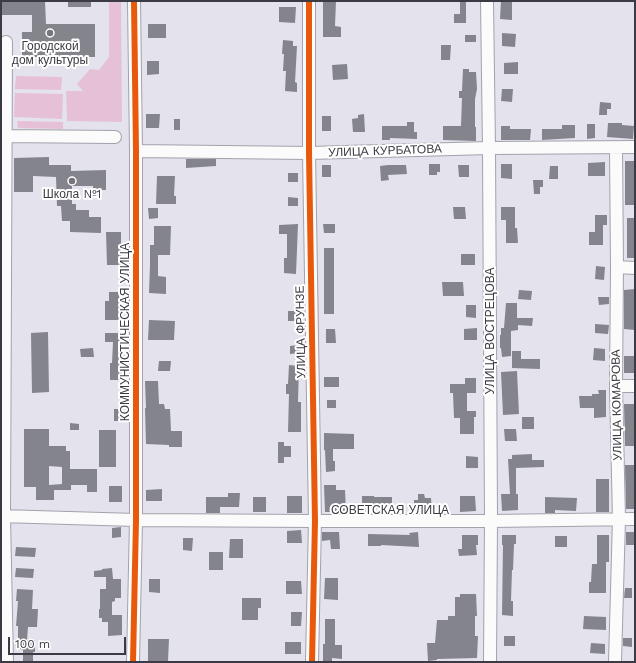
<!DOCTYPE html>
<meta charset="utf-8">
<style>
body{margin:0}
#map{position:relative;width:636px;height:663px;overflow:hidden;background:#e3e2ed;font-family:"Work Sans",sans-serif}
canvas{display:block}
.frame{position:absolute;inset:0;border:2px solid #3c3b43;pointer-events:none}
.scale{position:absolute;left:8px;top:637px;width:118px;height:18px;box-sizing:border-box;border:2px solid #3c3b43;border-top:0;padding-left:5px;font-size:12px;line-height:14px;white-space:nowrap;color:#3c3b43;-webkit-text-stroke:3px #fff;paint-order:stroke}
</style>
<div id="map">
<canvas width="636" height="663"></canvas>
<div class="frame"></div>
<div class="scale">100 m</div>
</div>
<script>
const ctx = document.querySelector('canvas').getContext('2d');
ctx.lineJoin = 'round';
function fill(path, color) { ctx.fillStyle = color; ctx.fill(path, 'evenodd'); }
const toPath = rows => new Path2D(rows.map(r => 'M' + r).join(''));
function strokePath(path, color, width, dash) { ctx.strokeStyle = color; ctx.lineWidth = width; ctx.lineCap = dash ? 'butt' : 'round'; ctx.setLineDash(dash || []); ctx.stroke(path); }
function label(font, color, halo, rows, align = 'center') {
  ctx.font = font + ' "Work Sans",sans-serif'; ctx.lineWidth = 4; ctx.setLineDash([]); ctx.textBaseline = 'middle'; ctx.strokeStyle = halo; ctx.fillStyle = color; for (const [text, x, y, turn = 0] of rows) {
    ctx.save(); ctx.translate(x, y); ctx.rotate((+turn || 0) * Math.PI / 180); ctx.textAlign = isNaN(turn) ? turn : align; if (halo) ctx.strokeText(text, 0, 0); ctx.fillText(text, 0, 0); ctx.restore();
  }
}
const green = toPath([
 [109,1,121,1,122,122,67,121,66,91,83,91,77,84,90,69,99,70,109,57],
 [16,76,62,77,61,90,15,89],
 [15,93,63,94,62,119,14,117],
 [17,121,63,122,63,129,18,128]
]);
const building = toPath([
 [2,1,45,1,46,24,95,24,95,57,22,57,22,32,32,32,32,15,2,15],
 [68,1,91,1,91,7,68,7],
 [323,1,336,1,335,26,341,27,341,37,323,37],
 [460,1,466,1,466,23,454,23,454,14,460,14],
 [501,1,512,1,512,20,500,19],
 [279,7,296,7,295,23,279,22],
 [148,24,166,24,166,38,148,38],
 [502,33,516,34,515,47,502,46],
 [465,35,476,35,476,42,465,42],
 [283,40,293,41,293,46,297,46,295,82,297,83,297,92,285,91,286,71,283,71,284,54,282,54],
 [441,45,451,45,450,60,441,60],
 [147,61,159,61,159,74,147,75],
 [518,62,518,74,504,74,504,63],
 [347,64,348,79,333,80,332,65],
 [463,69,469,69,469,72,476,72,477,89,475,99,475,127,476,127,476,141,443,140,443,126,461,126,462,98,459,98,459,91,462,91],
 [502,89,513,89,512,102,501,101],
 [600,102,611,103,611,109,607,109,607,115,599,115],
 [146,114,160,114,159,128,146,128],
 [364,114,365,132,353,132,352,119,358,118,358,115],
 [322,116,331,116,331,131,322,131],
 [174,119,180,119,180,130,174,130],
 [407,122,414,122,414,132,417,132,417,139,390,138,390,140,382,140,382,126,407,126],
 [608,123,622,123,622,125,634,126,633,139,607,137],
 [587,124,595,124,595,138,587,139],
 [562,125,575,125,575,138,542,140,542,129,562,129],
 [501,126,510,126,510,129,531,129,530,140,501,140],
 [49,157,49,165,71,165,71,171,106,170,106,190,93,190,93,186,72,186,72,204,76,204,76,210,89,210,89,217,101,217,101,233,70,232,70,221,62,221,61,206,57,206,56,177,33,176,33,192,14,192,14,158],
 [186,159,216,159,216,166,186,168],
 [625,161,635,161,635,205,625,205],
 [605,162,605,176,588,176,588,163],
 [429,164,440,164,440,172,437,172,437,175,429,175],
 [501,164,512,164,512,179,501,178],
 [322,165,331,165,331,177,322,177],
 [388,165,406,165,407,174,388,175,389,180,381,181,380,166],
 [458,165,469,165,469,177,459,177],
 [550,166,558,166,558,179,549,179],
 [288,173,298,173,298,182,288,182],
 [157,176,175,176,174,196,176,196,176,204,156,204],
 [533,180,543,180,543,187,540,187,540,194,534,194],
 [288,197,298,198,298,206,288,206],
 [453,207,465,207,466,219,454,219],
 [501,207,515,207,515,228,517,228,518,243,506,243,506,220,501,220],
 [148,208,158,208,158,218,149,219],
 [595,215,607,215,607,225,603,225,603,245,589,245,589,232,595,232],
 [627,218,635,218,635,258,627,258],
 [298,224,296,274,284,273,284,258,287,258,287,234,279,234,279,225],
 [323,224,335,224,335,233,324,233],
 [154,226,171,226,170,255,158,255,158,276,166,277,166,294,149,293,150,265,150,245,154,245],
 [106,232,121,232,121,265,107,265],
 [324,248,334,248,334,314,324,314],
 [461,254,475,254,475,265,461,265],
 [596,266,605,267,604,280,595,279],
 [442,282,463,282,464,296,443,296],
 [635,289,635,330,624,329,624,290],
 [519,290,532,291,531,300,518,299],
 [109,292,119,292,119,320,105,320,105,301,109,301],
 [598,297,609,297,609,304,599,305],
 [506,303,517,303,517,318,533,318,532,326,518,325,518,330,511,331,511,356,502,357,501,348,500,348,500,335,501,335,501,328,504,328],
 [466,305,476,305,476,318,466,317],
 [288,311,298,311,298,321,288,321],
 [149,320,175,321,174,340,148,340],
 [595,324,609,325,608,334,595,333],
 [477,328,477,340,464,340,464,329],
 [326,329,335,329,336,343,326,343],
 [48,332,49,392,32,393,31,333],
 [105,333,121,333,121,363,122,363,122,380,110,380,110,363,112,363,113,342,105,342],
 [299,345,300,353,290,354,290,346],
 [93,348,94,357,81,357,80,349],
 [594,348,605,349,605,361,593,360],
 [512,351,521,351,521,359,540,359,540,369,512,368],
 [624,356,635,356,635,373,624,373],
 [159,361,171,361,170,371,158,371],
 [289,365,299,366,298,402,301,402,301,432,288,432,289,394,286,394,286,384,288,384],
 [517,371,519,414,503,415,501,372],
 [324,377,339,377,339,387,324,387],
 [465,378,476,378,476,393,467,393,467,411,476,411,476,417,474,417,474,434,460,434,460,418,454,418,453,393,450,393,450,384,465,384],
 [145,381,158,381,159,404,164,404,165,409,170,409,171,431,182,431,182,447,169,447,169,445,146,444,145,408,146,408],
 [598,390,606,390,606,417,594,418,594,408,580,408,579,396,592,396,592,394,599,394],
 [327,400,336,400,336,408,327,408],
 [624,404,635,404,635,446,625,446],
 [114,409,121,409,121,421,114,421],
 [522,417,534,417,534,429,522,429],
 [70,423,79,424,79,430,70,430],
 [24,429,49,429,49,446,66,446,66,451,70,451,70,469,97,469,97,492,87,492,87,485,71,485,71,490,54,490,54,500,36,500,36,487,24,487],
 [49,466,62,467,62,484,49,485],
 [504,429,516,429,517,441,505,441],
 [99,430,116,430,116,467,99,467],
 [324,433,354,434,354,449,333,449,333,461,335,461,335,471,326,472,325,450,324,450],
 [278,442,284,442,284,446,291,446,291,457,284,457,284,463,278,463],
 [532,454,532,460,544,460,544,467,516,468,516,494,518,494,518,510,502,511,501,494,510,494,508,459,512,459,512,455],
 [466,456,478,457,478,468,466,468],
 [625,465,635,465,635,509,626,509],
 [596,479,609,479,609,512,596,512],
 [324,485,336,485,336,490,345,490,346,512,325,512],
 [109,486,122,486,122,502,109,502],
 [162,489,162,501,146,501,146,490],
 [228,493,240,493,239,507,220,507,220,513,206,513,206,497,228,497],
 [418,494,424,494,425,498,431,498,432,512,414,513,414,500,418,500],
 [287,496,302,496,302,513,287,513],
 [362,496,374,496,374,497,392,497,392,507,374,508,374,512,362,512],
 [460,496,475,496,476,511,460,512],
 [253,497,266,497,266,512,253,512],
 [545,497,577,498,576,511,555,510,555,513,545,513],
 [121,527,121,537,112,538,112,528],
 [301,530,302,543,287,543,287,531],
 [322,532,339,532,340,549,331,549,330,540,322,541],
 [418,532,419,547,381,545,381,546,368,546,368,534,410,535,409,533],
 [626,532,635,532,635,545,626,545],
 [462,535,478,535,478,545,476,545,477,555,459,556,458,549,462,549],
 [502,535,516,535,516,544,514,544,513,570,512,570,511,601,513,601,513,616,502,615,503,545,502,545],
 [597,535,609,535,609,562,606,562,606,593,589,593,589,582,591,582,592,564,597,564],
 [555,536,567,536,567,547,555,547],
 [183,538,193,538,192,551,183,550],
 [230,539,243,539,243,558,229,558],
 [16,547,36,548,35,557,15,556],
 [209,552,223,552,223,570,209,570],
 [16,568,34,569,33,578,15,577],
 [112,568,113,579,121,579,121,598,115,598,115,601,112,602,112,615,122,615,122,635,108,636,108,622,102,622,102,618,99,618,99,609,100,609,100,589,106,589,106,577,94,577,94,571,102,570,102,569],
 [325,578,338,578,338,600,324,599],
 [149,579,160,579,160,593,149,592],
 [286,581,301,581,302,594,286,594],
 [625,588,632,588,632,598,624,598],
 [17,589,33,590,32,609,38,609,37,627,28,627,27,640,35,640,35,652,33,652,33,662,23,662,23,650,18,648,18,626,16,626,18,601,16,601],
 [460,594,476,594,477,616,475,616,475,636,478,636,477,658,437,659,437,660,428,661,427,643,435,643,437,620,448,620,448,616,455,616,455,597,460,597],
 [242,598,261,598,261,608,258,608,258,620,242,620],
 [291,612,302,612,301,626,291,626],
 [584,616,606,617,606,630,583,629],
 [325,619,335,619,335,645,342,645,342,659,332,658,332,661,323,661,323,644,325,644],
 [504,636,515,636,515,646,504,646],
 [623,638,632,638,632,647,623,646],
 [148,639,169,639,168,661,148,661],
 [285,642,301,642,301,654,285,654],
 [591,643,605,644,605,654,590,653]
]);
const minor = toPath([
 [309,1,309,153,315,521,312,662],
 [487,1,489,148,491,521,490,662],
 [6,42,4,516,7,662],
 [5,136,115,137],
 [136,151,309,153,489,148,635,147],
 [617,267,635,268],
 [616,386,635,386],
 [1,516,136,520,315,521,491,521,635,519],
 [133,662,136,520,136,151,134,1],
 [615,662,619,519,616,386,617,267,616,148]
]);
const cycleway = toPath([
 [309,1,309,153,315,521,312,662],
 [133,662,136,520,136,151,134,1]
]);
const markers = [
 [50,33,4,"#76757e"],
 [72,181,4,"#76757e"]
];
const poiNames = [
 ["Городской",50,46],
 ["дом культуры",50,60],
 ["Школа №1",72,194]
];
const streetNames = [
 ["УЛИЦА КУРБАТОВА",385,151,-2],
 ["УЛИЦА ВОСТРЕЦОВА",490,331,-90],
 ["КОММУНИСТИЧЕСКАЯ УЛИЦА",125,332,-90],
 ["УЛИЦА ФРУНЗЕ",301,332,-91],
 ["УЛИЦА КОМАРОВА",617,405,-91],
 ["СОВЕТСКАЯ УЛИЦА",390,510]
];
fill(green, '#e6c1d5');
fill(building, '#83848c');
strokePath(minor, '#a3a2ab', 14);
strokePath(minor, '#fbfbfc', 12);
strokePath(cycleway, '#e8590c', 6);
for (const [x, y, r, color] of markers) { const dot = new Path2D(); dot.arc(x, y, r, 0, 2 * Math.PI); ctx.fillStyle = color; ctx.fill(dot); strokePath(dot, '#fff', 1.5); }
label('12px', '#3c3b43', '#fff', poiNames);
label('12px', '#3c3b43', '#fff', streetNames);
</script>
